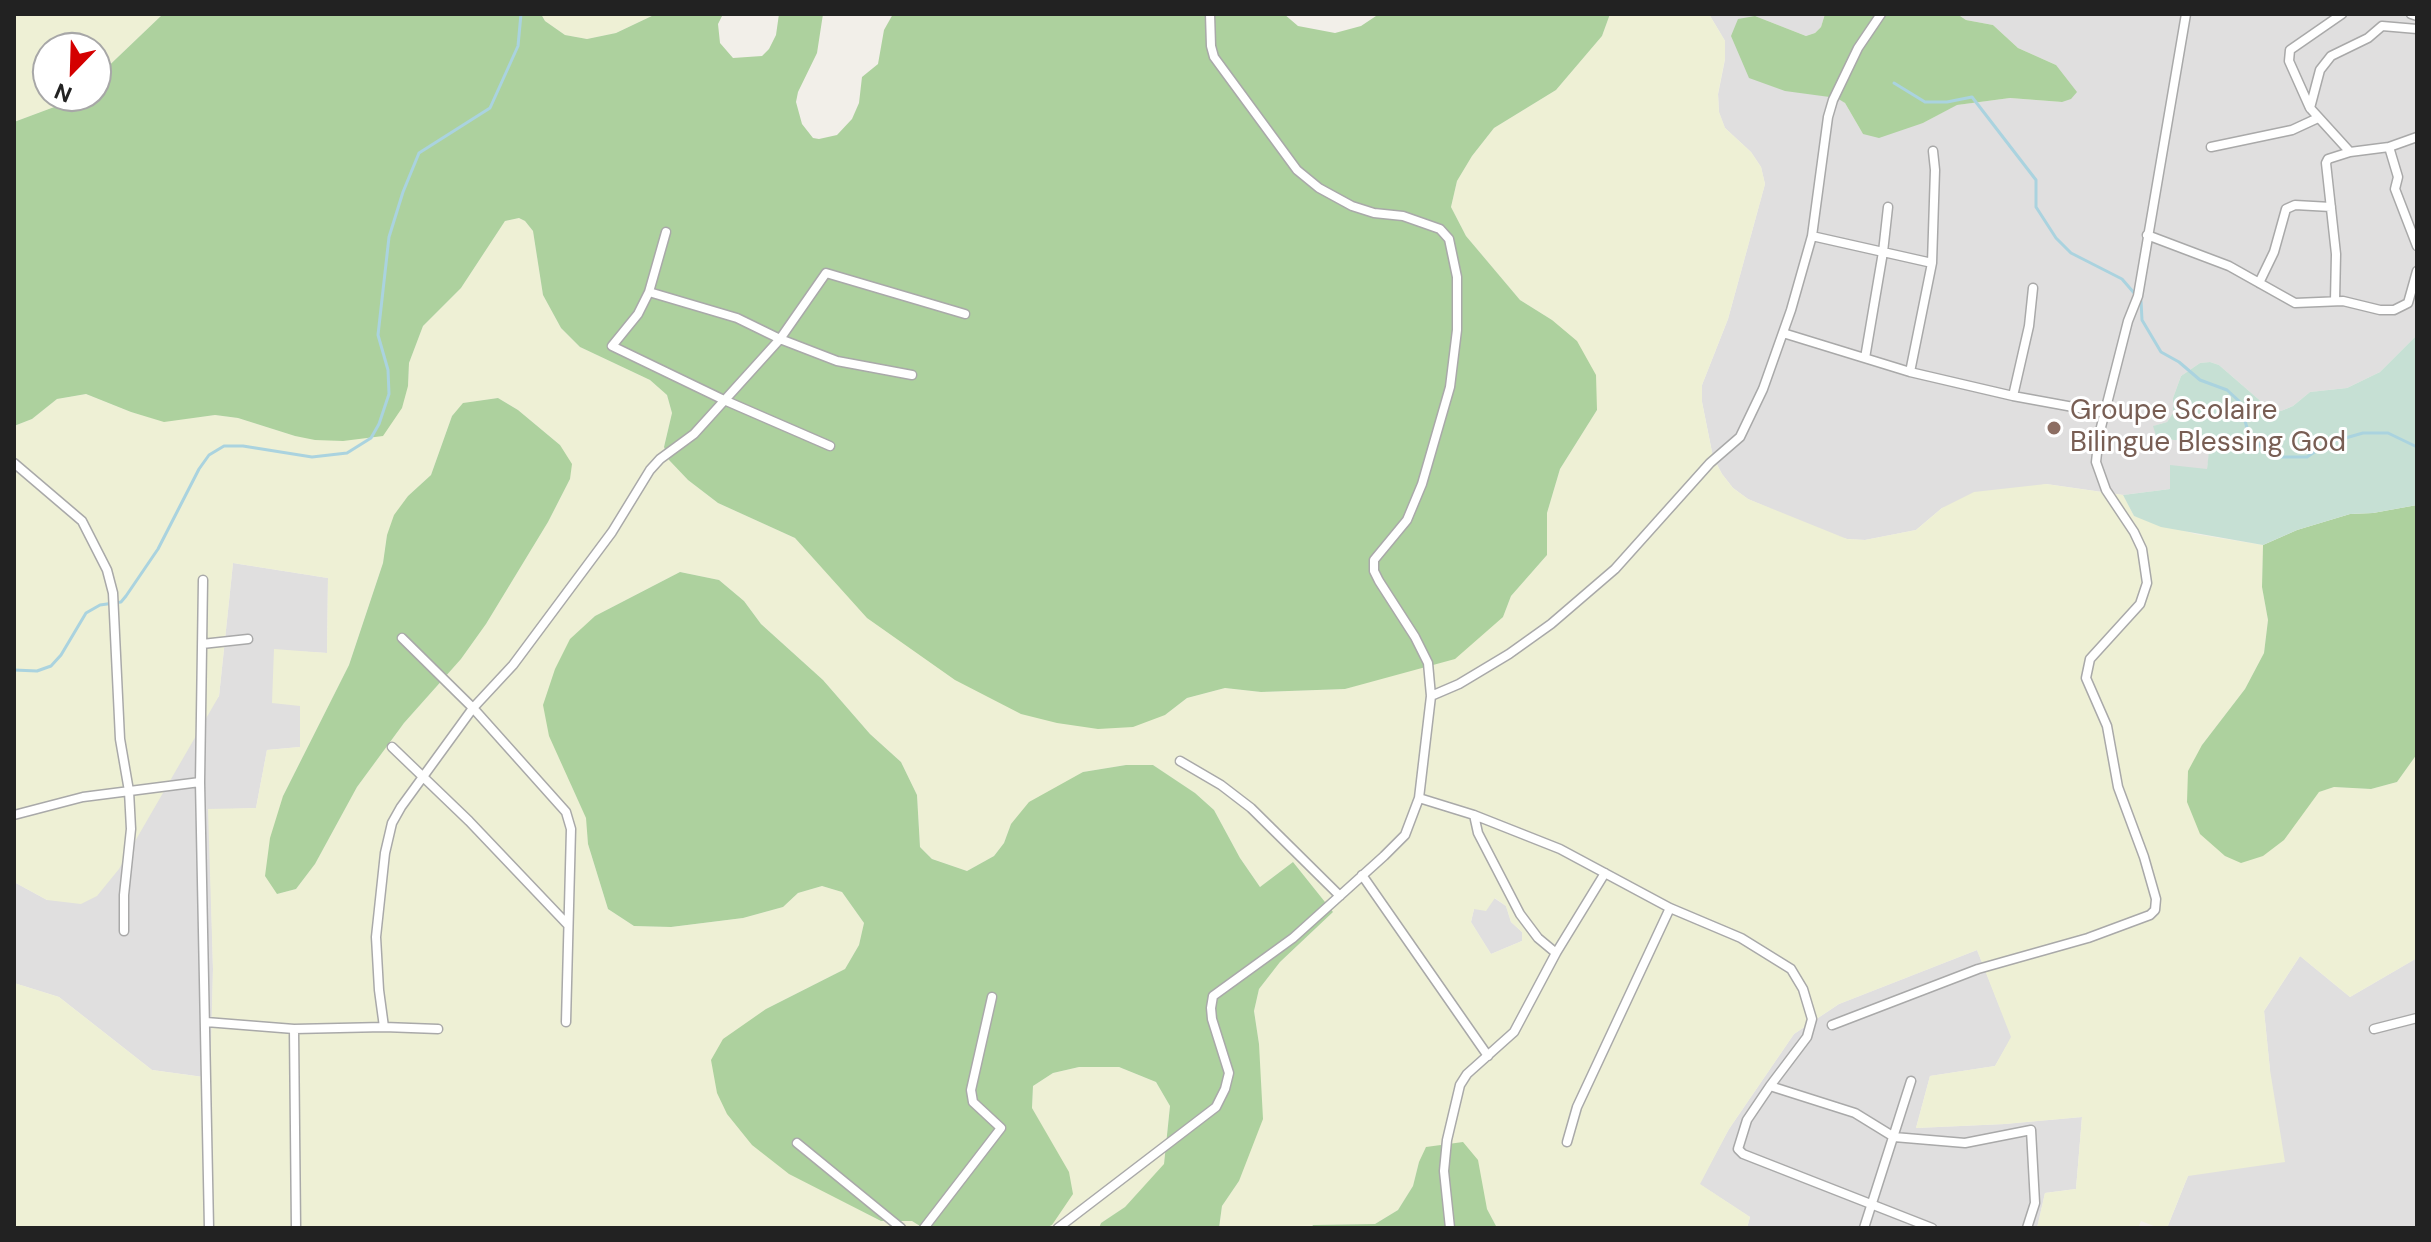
<!DOCTYPE html>
<style>
body{margin:0}
#map{position:relative;width:2431px;height:1242px;overflow:hidden;background:#f2efe9;font-family:"DM Sans",sans-serif}
canvas{display:block}
.frame{position:absolute;inset:0;border:16px solid #222;pointer-events:none}
.north{position:absolute;left:32px;top:32px;width:80px;height:80px;box-sizing:border-box;background:#fff;border:2px solid #a7a7a7;border-radius:50%;rotate:203deg;font-size:22px;font-weight:700;line-height:32px;text-align:center;color:#222}
.north::after{content:'';display:block;margin:auto;width:28px;height:36px;background:#d40000;clip-path:polygon(50% 0,100% 100%,50% 72%,0 100%)}
</style>
<div id="map">
<canvas width="2431" height="1242"></canvas>
<div class="frame"></div>
<div class="north">N</div>
</div>
<script>
const ctx = document.querySelector('canvas').getContext('2d');
ctx.lineJoin = 'round';
function fill(path, color) { ctx.fillStyle = color; ctx.fill(path, 'evenodd'); }
const toPath = rows => new Path2D(rows.map(r => 'M' + r).join(''));
function strokePath(path, color, width, dash) { ctx.strokeStyle = color; ctx.lineWidth = width; ctx.lineCap = dash ? 'butt' : 'round'; ctx.setLineDash(dash || []); ctx.stroke(path); }
function label(font, color, halo, rows, align = 'center') {
  ctx.font = font + ' "DM Sans",sans-serif'; ctx.lineWidth = 6; ctx.setLineDash([]); ctx.textBaseline = 'middle'; ctx.strokeStyle = halo; ctx.fillStyle = color; for (const [text, x, y, turn = 0] of rows) {
    ctx.save(); ctx.translate(x, y); ctx.rotate((+turn || 0) * Math.PI / 180); ctx.textAlign = isNaN(turn) ? turn : align; if (halo) ctx.strokeText(text, 0, 0); ctx.fillText(text, 0, 0); ctx.restore();
  }
}
const residential = toPath([
 [1709,14,1825,14,1821,27,1815,33,1806,36,1755,16,1845,103,1863,134,1923,123,1956,105,2010,98,2062,102,2056,65,2018,48,1993,25,1966,20,1957,14,2417,14,2417,335,2380,372,2347,388,2310,392,2293,406,2281,411,2264,404,2219,365,2210,362,2200,363,2181,376,2173,398,2173,413,2167,422,2154,426,2158,439,2211,442,2207,469,2170,489,2123,495,2046,484,1942,508,1916,530,1865,540,1847,539,1829,534,1748,499,1733,488,1722,474,1713,457,1702,402,1702,385,1728,319,1765,184,1761,167,1751,152,1725,128,1719,112,1718,94,1725,59,1725,41],
 [233,563,328,578,327,653,274,650,300,706,300,747,267,750,256,808,209,810,213,969,211,1078,152,1070,59,997,14,983,14,882,47,900,219,696],
 [1494,898,1506,906,1511,922,1522,932,1522,941,1491,954,1471,922,1474,909],
 [1977,950,2012,1037,1995,1066,1930,1076,1916,1128,2004,1124,2082,1117,2076,1189,2045,1193,2037,1228,1747,1228,1750,1217,1699,1184,1729,1129,1794,1034,1839,1004],
 [2300,956,2350,997,2417,958,2417,1228,2167,1228,2188,1176,2270,1070,2264,1011]
]);
const farmland = toPath([
 [14,14,163,14,96,78,96,48,48,48,48,96,73,96,65,103,14,122],
 [541,14,656,14,616,33,587,39,565,35,545,21],
 [1610,14,1709,14,1725,41,1725,59,1718,94,1719,112,1725,128,1751,152,1761,167,1765,184,1728,319,1702,385,1702,402,1713,457,1722,474,1733,488,1748,499,1847,539,1865,540,1916,530,1942,508,1974,492,2046,484,2123,495,2134,516,2195,534,2263,545,2262,587,2268,620,2264,653,2245,689,2202,745,2304,811,2318,792,2334,787,2371,789,2397,782,2417,754,2417,958,2350,997,2300,956,2264,1011,2270,1070,2285,1162,2188,1176,2167,1228,2159,1228,2141,1221,2138,1228,2037,1228,2045,1193,2076,1189,2082,1117,2005,1124,1916,1128,1930,1076,1995,1066,2011,1037,1977,950,1839,1004,1794,1034,1729,1129,1700,1184,1750,1217,1747,1228,1502,1228,1496,1226,1487,1209,1419,1162,1413,1186,1398,1210,1375,1224,1313,1225,1311,1228,1219,1228,1222,1206,1239,1181,1259,1044,1254,1011,1259,989,1280,962,1333,912,1293,862,1260,887,1240,858,1214,810,1195,793,1153,765,1126,765,1083,772,1011,824,1004,843,994,856,967,871,932,859,920,847,917,795,901,762,870,734,823,680,761,624,744,601,719,580,680,572,595,616,570,640,571,785,587,818,588,844,608,909,634,926,671,927,743,918,783,907,798,893,822,886,842,892,864,923,859,945,845,969,766,1009,843,1201,881,1221,912,1221,923,1228,14,1228,14,983,59,997,152,1070,210,1078,213,969,208,809,256,808,267,750,300,747,300,706,272,703,274,649,327,653,328,578,233,563,219,696,119,869,97,896,81,904,47,900,14,882,14,426,32,419,57,399,86,394,131,412,164,421,215,415,238,418,295,436,343,441,408,386,409,363,423,326,461,288,505,221,519,218,525,221,533,231,543,295,561,328,580,347,650,380,667,395,672,413,664,447,669,460,688,480,718,503,795,538,827,573,1165,715,1187,698,1225,688,1261,692,1345,689,1387,676,1503,617,1511,596,1547,555,1547,513,1560,469,1597,410,1552,320,1520,300,1466,236,1451,207,1457,181,1472,156,1494,128,1556,90,1602,36],
 [498,398,518,410,560,445,570,479,548,522,486,624,461,659,404,723,357,787,315,864,296,889,277,894,283,796,349,665,383,563,387,535,408,496,431,475,452,416,464,403],
 [1495,898,1506,906,1511,922,1522,932,1522,941,1491,954,1471,922,1474,909,1486,911],
 [1079,1067,1119,1067,1156,1082,1170,1106,1164,1165,1125,1207,1101,1223,1099,1228,1045,1228,1052,1225,1054,1148,1032,1108,1033,1086,1053,1073]
]);
const forest = toPath([
 [163,14,541,14,545,21,565,35,587,39,616,33,656,14,723,14,718,24,720,43,733,58,762,56,769,49,776,35,779,14,823,14,817,53,798,92,796,102,802,124,813,138,819,139,837,135,852,119,859,103,862,77,878,64,884,30,893,14,1284,14,1298,26,1335,33,1361,26,1379,14,1610,14,1602,36,1556,90,1494,128,1472,156,1457,181,1451,207,1466,236,1520,300,1552,320,1577,341,1596,375,1597,410,1560,469,1547,513,1547,555,1511,596,1503,617,1455,659,1345,689,1261,692,1225,688,1187,698,1165,715,1133,727,1098,729,1057,723,1021,714,955,680,867,618,795,538,718,503,688,480,669,460,664,447,672,413,667,395,650,380,580,347,561,328,543,295,533,231,525,221,519,218,505,221,461,288,423,326,409,363,408,386,402,408,383,436,343,441,315,440,295,436,238,418,215,415,164,422,131,412,86,394,57,399,32,419,14,426,14,122,65,103,73,96,96,96,96,78],
 [1825,14,1957,14,1966,20,1993,25,2018,48,2056,65,2077,92,2071,99,2062,102,2010,98,1957,105,1923,123,1879,138,1863,134,1845,103,1837,98,1785,91,1749,78,1731,36,1738,19,1755,16,1806,36,1815,33,1821,27],
 [498,398,518,410,560,445,572,464,570,479,548,522,486,624,461,659,404,723,357,787,315,864,296,889,277,894,265,876,270,838,283,796,349,665,383,563,387,535,394,515,408,496,431,475,452,416,463,403],
 [2417,505,2417,754,2397,782,2371,789,2334,787,2319,792,2284,840,2263,856,2241,863,2225,856,2200,834,2187,802,2188,771,2202,745,2245,689,2264,653,2268,620,2262,587,2263,545,2297,530,2350,514,2373,513],
 [680,572,719,580,744,601,761,624,823,680,870,734,901,762,917,795,920,847,932,859,967,871,994,856,1004,843,1011,824,1029,802,1083,772,1126,765,1153,765,1195,793,1214,810,1240,858,1260,887,1293,862,1333,912,1280,962,1259,989,1254,1011,1259,1044,1263,1119,1239,1181,1222,1206,1219,1228,1099,1228,1101,1223,1125,1207,1164,1164,1170,1106,1156,1082,1119,1067,1079,1067,1053,1073,1033,1086,1032,1108,1069,1172,1073,1194,1052,1225,1045,1228,923,1228,912,1221,881,1221,789,1174,752,1145,727,1114,717,1093,711,1060,723,1039,766,1009,845,969,859,945,864,923,842,892,822,886,798,893,783,907,743,918,671,927,634,926,608,909,588,844,586,818,549,736,543,705,555,669,570,639,595,616],
 [1463,1142,1478,1160,1487,1209,1496,1226,1502,1228,1311,1228,1313,1225,1375,1224,1398,1210,1413,1186,1419,1162,1426,1147]
]);
const wetland = toPath([
 [2417,335,2417,505,2373,513,2350,514,2297,530,2263,545,2161,527,2134,516,2123,495,2170,489,2170,465,2207,469,2210,442,2157,439,2153,426,2167,422,2173,413,2173,398,2181,376,2200,363,2210,362,2219,365,2264,404,2281,411,2293,406,2310,392,2347,388,2380,372]
]);
const stream = toPath([
 [1894,83,1925,102,1947,102,1972,97,2036,180,2036,207,2056,238,2071,253,2122,279,2141,301,2142,320,2161,352,2179,362,2200,380,2227,390,2239,401,2248,431,2262,448,2279,457,2307,457,2328,443,2363,433,2388,433,2417,447],
 [14,670,37,671,51,666,61,655,86,613,100,605,121,602,126,596,158,549,199,469,209,455,224,446,243,446,312,457,347,453,371,438,379,424,389,394,388,370,378,335,389,237,403,192,419,153,490,108,518,46,521,14]
]);
const minor = toPath([
 [1210,14,1211,46,1214,57,1297,170,1319,188,1352,206,1374,213,1403,216,1440,229,1449,239,1457,277,1457,330,1450,387,1422,484,1407,520,1374,560,1374,571,1379,581,1415,637,1428,663,1431,696,1419,798],
 [2411,14,2417,16],
 [2417,29,2382,26,2368,38,2331,56,2320,70,2310,108,2350,152,2389,147,2417,137],
 [2310,108,2289,61,2290,50,2342,14],
 [2211,147,2292,130,2318,118],
 [2389,147,2398,177,2395,189,2417,246],
 [666,232,649,292,638,314,612,346,724,400,830,446],
 [2147,235,2229,266,2295,303,2343,301,2380,310,2394,310,2408,303,2417,271],
 [1812,236,1932,263],
 [2259,283,2274,252,2286,209,2295,205,2331,207],
 [649,292,737,318,780,339,837,361,912,375],
 [2335,301,2336,254,2326,163,2328,159,2350,152],
 [1783,333,1910,372,2013,396,2106,413],
 [1865,358,1883,252,1888,207],
 [1910,372,1932,263,1935,170,1933,151],
 [2013,396,2029,326,2033,288],
 [14,463,82,521,107,570,113,593,120,739,129,791,131,829,124,895,124,931],
 [203,580,200,782,209,1228],
 [402,638,473,708,566,812,571,829,566,1022],
 [202,644,248,639],
 [1431,696,1459,684,1509,654,1551,624,1615,569,1710,463,1740,437,1763,389,1791,310,1812,236,1828,117,1833,100,1858,48,1881,14],
 [392,747,469,821,568,925],
 [1180,761,1221,785,1251,808,1340,896],
 [14,815,83,797,200,782],
 [1474,815,1478,833,1520,914,1538,938,1556,953],
 [1362,875,1488,1056],
 [206,1022,294,1029,384,1027,438,1029],
 [1832,1025,1978,969,2088,938,2150,915,2155,910,2156,899,2144,857,2118,787,2107,726,2086,678,2090,659,2140,604,2147,583,2142,549,2134,532,2106,490,2096,462,2099,435,2128,321,2138,296,2186,14],
 [384,1027,379,990,376,937,385,853,392,823,401,807,473,708,513,665,612,532,650,470,660,459,694,434,780,339,826,273,965,314],
 [294,1029,296,1228],
 [2374,1029,2417,1018],
 [1770,1086,1747,1120,1738,1149,1743,1154,1932,1228],
 [1567,1142,1577,1107,1670,908],
 [797,1143,901,1228],
 [924,1228,1001,1128,973,1102,971,1090,992,997],
 [1058,1228,1216,1107,1225,1089,1229,1073,1212,1019,1211,1008,1213,996,1293,938,1384,856,1405,835,1419,798,1474,815,1560,849,1670,908,1741,938,1791,969,1803,989,1812,1019,1807,1037,1770,1086,1855,1113,1894,1137,1965,1143,2031,1130,2035,1203,2027,1228],
 [1450,1228,1444,1171,1447,1140,1460,1085,1467,1074,1514,1032,1556,953,1605,873],
 [1864,1228,1911,1081]
]);
const markers = [
 [2054,428,8,"#8d6e63"]
];
const educationNames = [
 ["Groupe Scolaire",2070,412],
 ["Bilingue Blessing God",2070,444]
];
fill(residential, '#e0dfdf');
fill(farmland, '#eef0d5');
fill(forest, '#add19e');
fill(wetland, '#c6e0d4');
strokePath(stream, '#aad3df', 3);
strokePath(minor, '#a9a9a9', 11);
strokePath(minor, '#fff', 8);
for (const [x, y, r, color] of markers) { const dot = new Path2D(); dot.arc(x, y, r, 0, 2 * Math.PI); ctx.fillStyle = color; ctx.fill(dot); strokePath(dot, '#fff', 3); }
label('28px', '#785e54', '#fff', educationNames, 'left');
</script>
